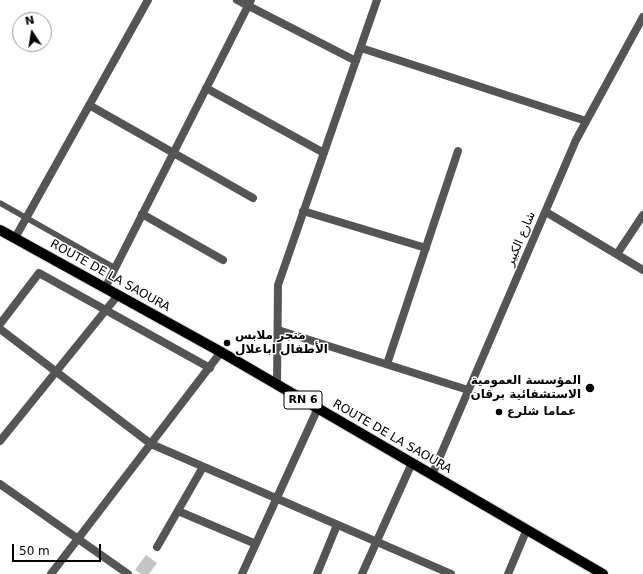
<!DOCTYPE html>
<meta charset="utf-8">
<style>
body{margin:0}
#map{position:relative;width:643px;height:574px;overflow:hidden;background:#fff;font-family:"DejaVu Sans",sans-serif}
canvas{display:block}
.north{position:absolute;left:12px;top:12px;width:40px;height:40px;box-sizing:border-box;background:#fff;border:1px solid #999;border-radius:50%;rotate:348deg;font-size:11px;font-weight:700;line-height:16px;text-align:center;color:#000}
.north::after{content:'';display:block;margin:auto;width:14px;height:18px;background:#000;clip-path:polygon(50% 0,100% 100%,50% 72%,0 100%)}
.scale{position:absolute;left:12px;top:544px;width:89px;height:18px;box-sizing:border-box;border:2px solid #000;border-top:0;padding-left:5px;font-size:12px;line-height:14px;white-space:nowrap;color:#000;-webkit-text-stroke:3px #fff;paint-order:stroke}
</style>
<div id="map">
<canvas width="643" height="574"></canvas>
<div class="north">N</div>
<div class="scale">50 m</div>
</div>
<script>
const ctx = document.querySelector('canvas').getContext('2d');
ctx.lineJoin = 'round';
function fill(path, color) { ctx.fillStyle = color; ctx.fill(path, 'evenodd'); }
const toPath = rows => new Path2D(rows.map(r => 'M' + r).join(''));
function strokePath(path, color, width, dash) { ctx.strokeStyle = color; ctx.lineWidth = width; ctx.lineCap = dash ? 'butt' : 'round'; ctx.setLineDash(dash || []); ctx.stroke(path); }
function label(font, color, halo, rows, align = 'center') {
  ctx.font = font + ' "DejaVu Sans",Vazirmatn,sans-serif'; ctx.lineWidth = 3; ctx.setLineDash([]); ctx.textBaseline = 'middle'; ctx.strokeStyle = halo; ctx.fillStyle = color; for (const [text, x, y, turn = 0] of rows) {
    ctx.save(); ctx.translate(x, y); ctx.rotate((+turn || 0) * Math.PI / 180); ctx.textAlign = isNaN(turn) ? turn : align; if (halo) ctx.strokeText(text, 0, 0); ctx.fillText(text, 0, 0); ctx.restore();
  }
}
const building = toPath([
 [146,555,157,563,149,574,141,574,135,570]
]);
const service = toPath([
 [0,203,115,268]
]);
const minor = toPath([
 [237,0,356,61],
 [361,48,586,121],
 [206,88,324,153],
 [89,105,253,198],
 [303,211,426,248],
 [546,212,643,270],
 [142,214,223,260],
 [15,238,148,0],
 [617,254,643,215],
 [105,288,251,0],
 [0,324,39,273,210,368],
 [0,329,151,444,451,574],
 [278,330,468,390],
 [387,364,458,151],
 [277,385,278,285,377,0],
 [0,441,118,295],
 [432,475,576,140,643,17],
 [0,484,128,574],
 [178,511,256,544],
 [157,547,203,467],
 [51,574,221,352],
 [242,574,318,408],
 [317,574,337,525],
 [362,574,412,463],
 [508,574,527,529]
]);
const primary = toPath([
 [0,230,221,352,603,574]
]);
const markers = [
 [227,343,4,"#000"],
 [590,388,5,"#000"],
 [499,412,4,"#000"]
];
const shields = [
 [303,400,38]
];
const shieldNames = [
 ["RN 6",303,400]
];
const streetNames = [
 ["شارع الكبير",521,239,-67],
 ["ROUTE DE LA SAOURA",110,276,29],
 ["ROUTE DE LA SAOURA",392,437,30]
];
const poiNames = [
 ["متجر ملابس",235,336],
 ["الأطفال اباعلال",235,350],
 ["المؤسسة العمومية",581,381,"right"],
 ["الاستشفائية برقان",581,395,"right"],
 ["عماما شلرع",507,412]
];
fill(building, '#c4c4c4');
strokePath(primary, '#dbdbdb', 12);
strokePath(service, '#555', 5.5);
strokePath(minor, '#555', 8);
strokePath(primary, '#000', 10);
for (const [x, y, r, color] of markers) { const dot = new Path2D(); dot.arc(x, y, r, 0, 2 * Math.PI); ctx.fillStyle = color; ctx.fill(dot); strokePath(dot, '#fff', 1.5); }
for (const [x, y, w] of shields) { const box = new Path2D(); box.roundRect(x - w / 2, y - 9, w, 18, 3); ctx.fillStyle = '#fff'; ctx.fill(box); strokePath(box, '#000', 1); }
label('bold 11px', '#000', null, shieldNames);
label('12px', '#000', '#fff', streetNames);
label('bold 12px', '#000', '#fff', poiNames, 'left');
</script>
